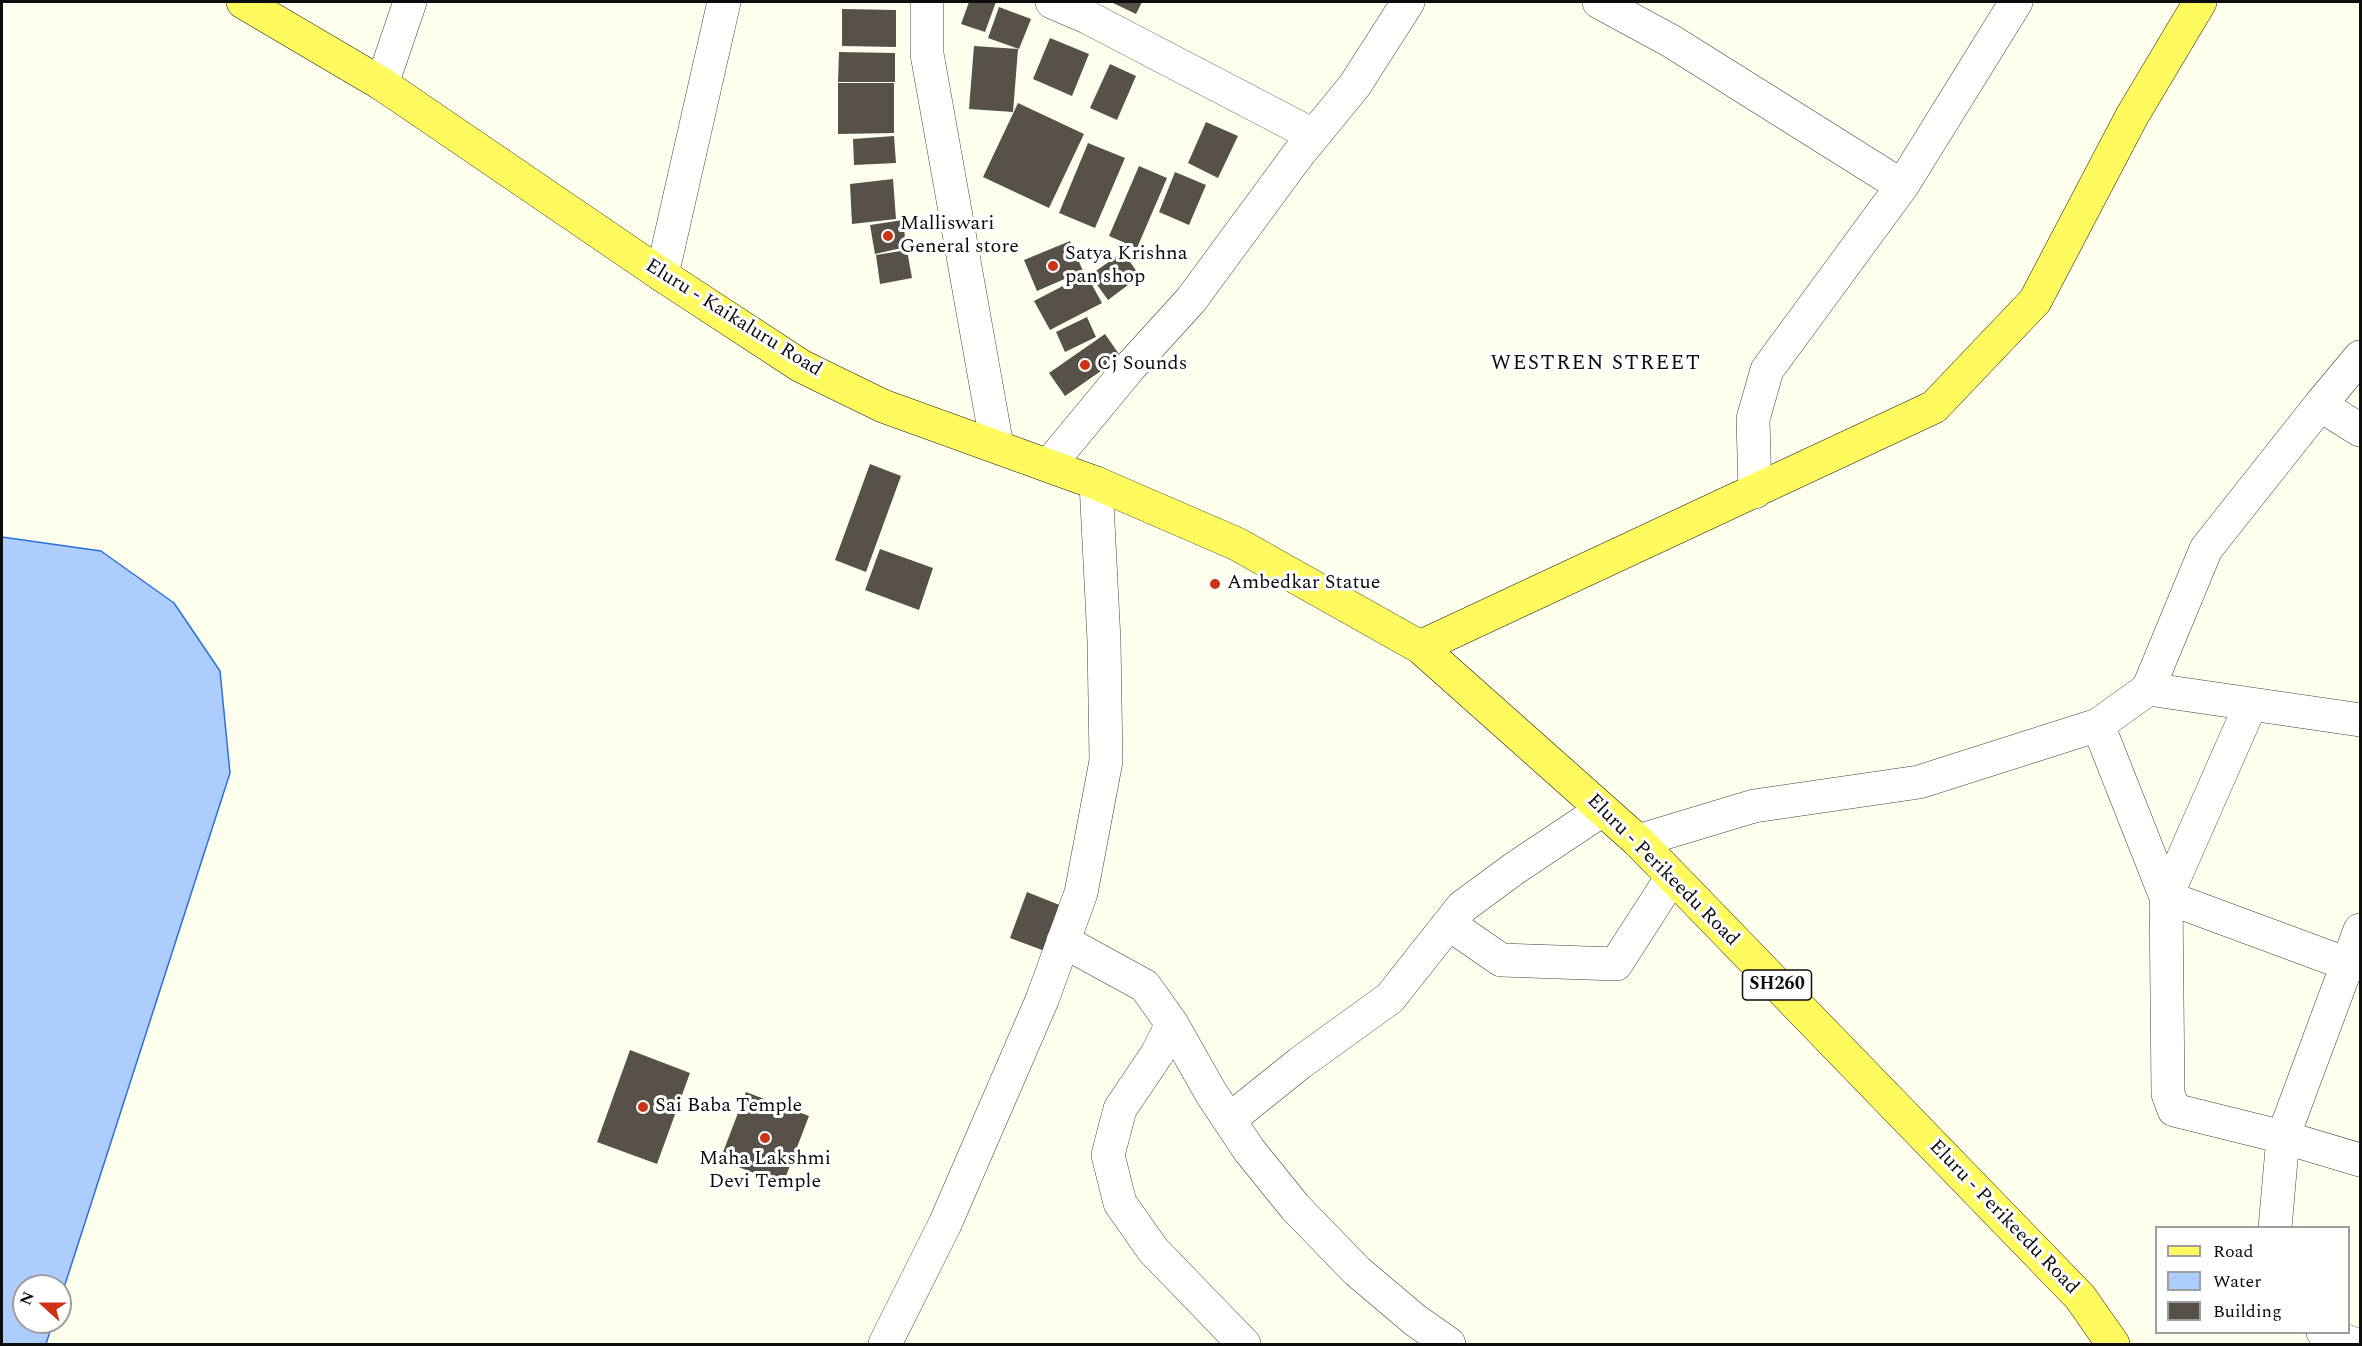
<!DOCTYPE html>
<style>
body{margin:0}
#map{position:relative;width:2362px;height:1346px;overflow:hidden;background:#ffe;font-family:Spectral,serif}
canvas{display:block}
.frame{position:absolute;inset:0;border:3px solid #0d0d0d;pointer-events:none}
.legend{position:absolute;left:2155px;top:1226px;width:195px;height:108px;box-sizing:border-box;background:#fff;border:2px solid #9e9e9e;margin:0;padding:8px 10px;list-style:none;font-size:18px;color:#0d0d0d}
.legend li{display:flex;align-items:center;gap:12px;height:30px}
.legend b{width:30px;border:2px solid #9e9e9e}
.north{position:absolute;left:12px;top:1274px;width:60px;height:60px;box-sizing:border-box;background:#fff;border:2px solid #9e9e9e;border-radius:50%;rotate:291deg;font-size:16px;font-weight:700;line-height:24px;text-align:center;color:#0d0d0d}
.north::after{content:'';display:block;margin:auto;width:21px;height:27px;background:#cd3416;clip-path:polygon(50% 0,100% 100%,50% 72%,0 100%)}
</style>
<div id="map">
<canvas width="2362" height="1346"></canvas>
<div class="frame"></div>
<ul class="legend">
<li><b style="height:8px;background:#fffa5e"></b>Road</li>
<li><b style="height:16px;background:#accdfd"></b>Water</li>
<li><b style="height:16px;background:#575149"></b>Building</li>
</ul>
<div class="north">N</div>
</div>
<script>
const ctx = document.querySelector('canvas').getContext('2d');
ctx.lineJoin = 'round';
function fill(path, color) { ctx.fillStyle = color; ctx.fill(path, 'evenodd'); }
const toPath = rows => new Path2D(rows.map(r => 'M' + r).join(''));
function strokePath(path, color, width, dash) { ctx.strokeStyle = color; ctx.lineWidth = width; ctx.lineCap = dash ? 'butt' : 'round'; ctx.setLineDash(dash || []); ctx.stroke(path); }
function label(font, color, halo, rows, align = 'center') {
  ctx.font = font + ' Spectral,serif'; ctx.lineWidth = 6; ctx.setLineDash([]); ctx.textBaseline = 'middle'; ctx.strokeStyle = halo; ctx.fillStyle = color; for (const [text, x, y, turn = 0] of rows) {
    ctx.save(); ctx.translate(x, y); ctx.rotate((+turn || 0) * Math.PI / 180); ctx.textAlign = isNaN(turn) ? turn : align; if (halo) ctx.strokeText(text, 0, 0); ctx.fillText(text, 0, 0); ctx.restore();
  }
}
const water = toPath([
 [2,537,101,551,174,603,220,671,230,773,60,1300,60,1286,24,1286,24,1322,53,1322,46,1344,2,1344,2,537]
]);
const building = toPath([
 [969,2,996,2,985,32,961,24],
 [1111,2,1142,2,1136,14],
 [999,7,1031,19,1019,49,988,38],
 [842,9,896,10,896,47,842,46],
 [1050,38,1089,54,1072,96,1033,79],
 [974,46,1018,49,1013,112,969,109],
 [839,52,895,53,895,82,838,82],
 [1110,64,1136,76,1117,120,1090,108],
 [838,83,894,83,894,133,838,134],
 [1018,103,1084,134,1049,208,983,177],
 [1206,122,1238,136,1218,178,1188,163],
 [894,136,896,163,854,165,853,139],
 [1088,143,1125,158,1095,228,1059,213],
 [1139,166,1167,178,1137,248,1109,236],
 [1175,172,1206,185,1189,225,1159,212],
 [893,179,896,219,852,224,850,184],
 [903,220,906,247,875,254,870,225],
 [1070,241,1083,271,1037,291,1024,260],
 [907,250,912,278,880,284,876,255],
 [1123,252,1140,276,1108,300,1090,275],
 [1086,274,1102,303,1050,330,1034,301],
 [1087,317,1096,337,1065,352,1056,332],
 [1105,334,1121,357,1065,396,1049,373],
 [870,464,901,476,866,572,835,560],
 [880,549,933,568,919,610,865,590],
 [1027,892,1067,908,1050,953,1010,938],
 [630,1050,690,1073,657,1164,597,1142],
 [746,1092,809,1116,783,1184,720,1160]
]);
const minor = toPath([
 [927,2,927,54,997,446],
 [1052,2,1087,17,1313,135],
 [1599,2,1671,41,1902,186],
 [382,84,410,2],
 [662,275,724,2],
 [2360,357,2320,405,2360,430],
 [2320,405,2206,549,2148,689,2360,720],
 [1049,465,1130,367,1191,300,1297,156,1355,85,1408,2],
 [1755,492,1753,419,1767,370,1902,186,2016,2],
 [2251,704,2166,897,2347,964],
 [2098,725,2166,897,2168,1094,2174,1110,2283,1137,2360,930],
 [1638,841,1754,806,1919,782,2098,725,2148,689],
 [1449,924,1501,960,1616,964,1672,877],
 [1063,941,1145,986,1172,1024,1211,1093,1249,1150,1295,1207,1357,1271,1415,1320,1449,1344],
 [1172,1024,1157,1054,1120,1109,1108,1155,1120,1203,1153,1250,1244,1344],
 [1229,1120,1300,1063,1390,998,1462,907,1515,868,1602,810],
 [2275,1228,2283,1137,2360,1160],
 [2323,1332,2354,1344],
 [885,1344,945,1224,1042,1000,1081,893,1106,761,1104,641,1096,483]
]);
const major = toPath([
 [243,2,382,84,662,275,801,366,883,406,1096,483,1237,544,1420,647,1638,841,2080,1297,2113,1344],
 [1420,647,1934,407,2035,301,2132,116,2200,2]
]);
const markers = [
 [888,236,6,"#cd3416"],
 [1053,266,6,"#cd3416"],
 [1085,365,6,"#cd3416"],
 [1215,584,6,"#cd3416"],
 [643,1107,6,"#cd3416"],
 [765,1138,6,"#cd3416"]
];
const shields = [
 [1777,985,69]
];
const shieldNames = [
 ["SH260",1777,985]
];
const poiNames = [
 ["Malliswari",900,225],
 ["General store",900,248],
 ["Satya Krishna",1065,255],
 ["pan shop",1065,278],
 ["Cj Sounds",1097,365],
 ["Ambedkar Statue",1227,584],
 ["Sai Baba Temple",655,1107],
 ["Maha Lakshmi",765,1160,"center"],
 ["Devi Temple",765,1183,"center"]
];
const streetNames = [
 ["Eluru - Kaikaluru Road",733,319,32],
 ["Eluru - Perikeedu Road",1662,871,45],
 ["Eluru - Perikeedu Road",2003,1218,46]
];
const neighbourhoodNames = [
 ["WESTREN STREET",1596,365]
];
fill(water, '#accdfd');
strokePath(water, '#2b70dc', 1.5);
fill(building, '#575149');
strokePath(minor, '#404040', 34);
strokePath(major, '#1e1e1e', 34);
strokePath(minor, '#fff', 33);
strokePath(major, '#fffa5e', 33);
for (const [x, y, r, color] of markers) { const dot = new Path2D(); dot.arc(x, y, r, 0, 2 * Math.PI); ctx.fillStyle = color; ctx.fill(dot); strokePath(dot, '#fff', 2); }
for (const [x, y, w] of shields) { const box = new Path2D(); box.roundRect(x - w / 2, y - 15, w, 30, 4.5); ctx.fillStyle = '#fff'; ctx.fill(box); strokePath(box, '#0d0d0d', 1.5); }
label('bold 18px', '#0d0d0d', null, shieldNames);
label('20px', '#0d0d0d', '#fff', poiNames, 'left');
label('20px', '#0d0d0d', '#fff', streetNames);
ctx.letterSpacing = '1.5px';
label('21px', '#0d0d0d', '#fff', neighbourhoodNames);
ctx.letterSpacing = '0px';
</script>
